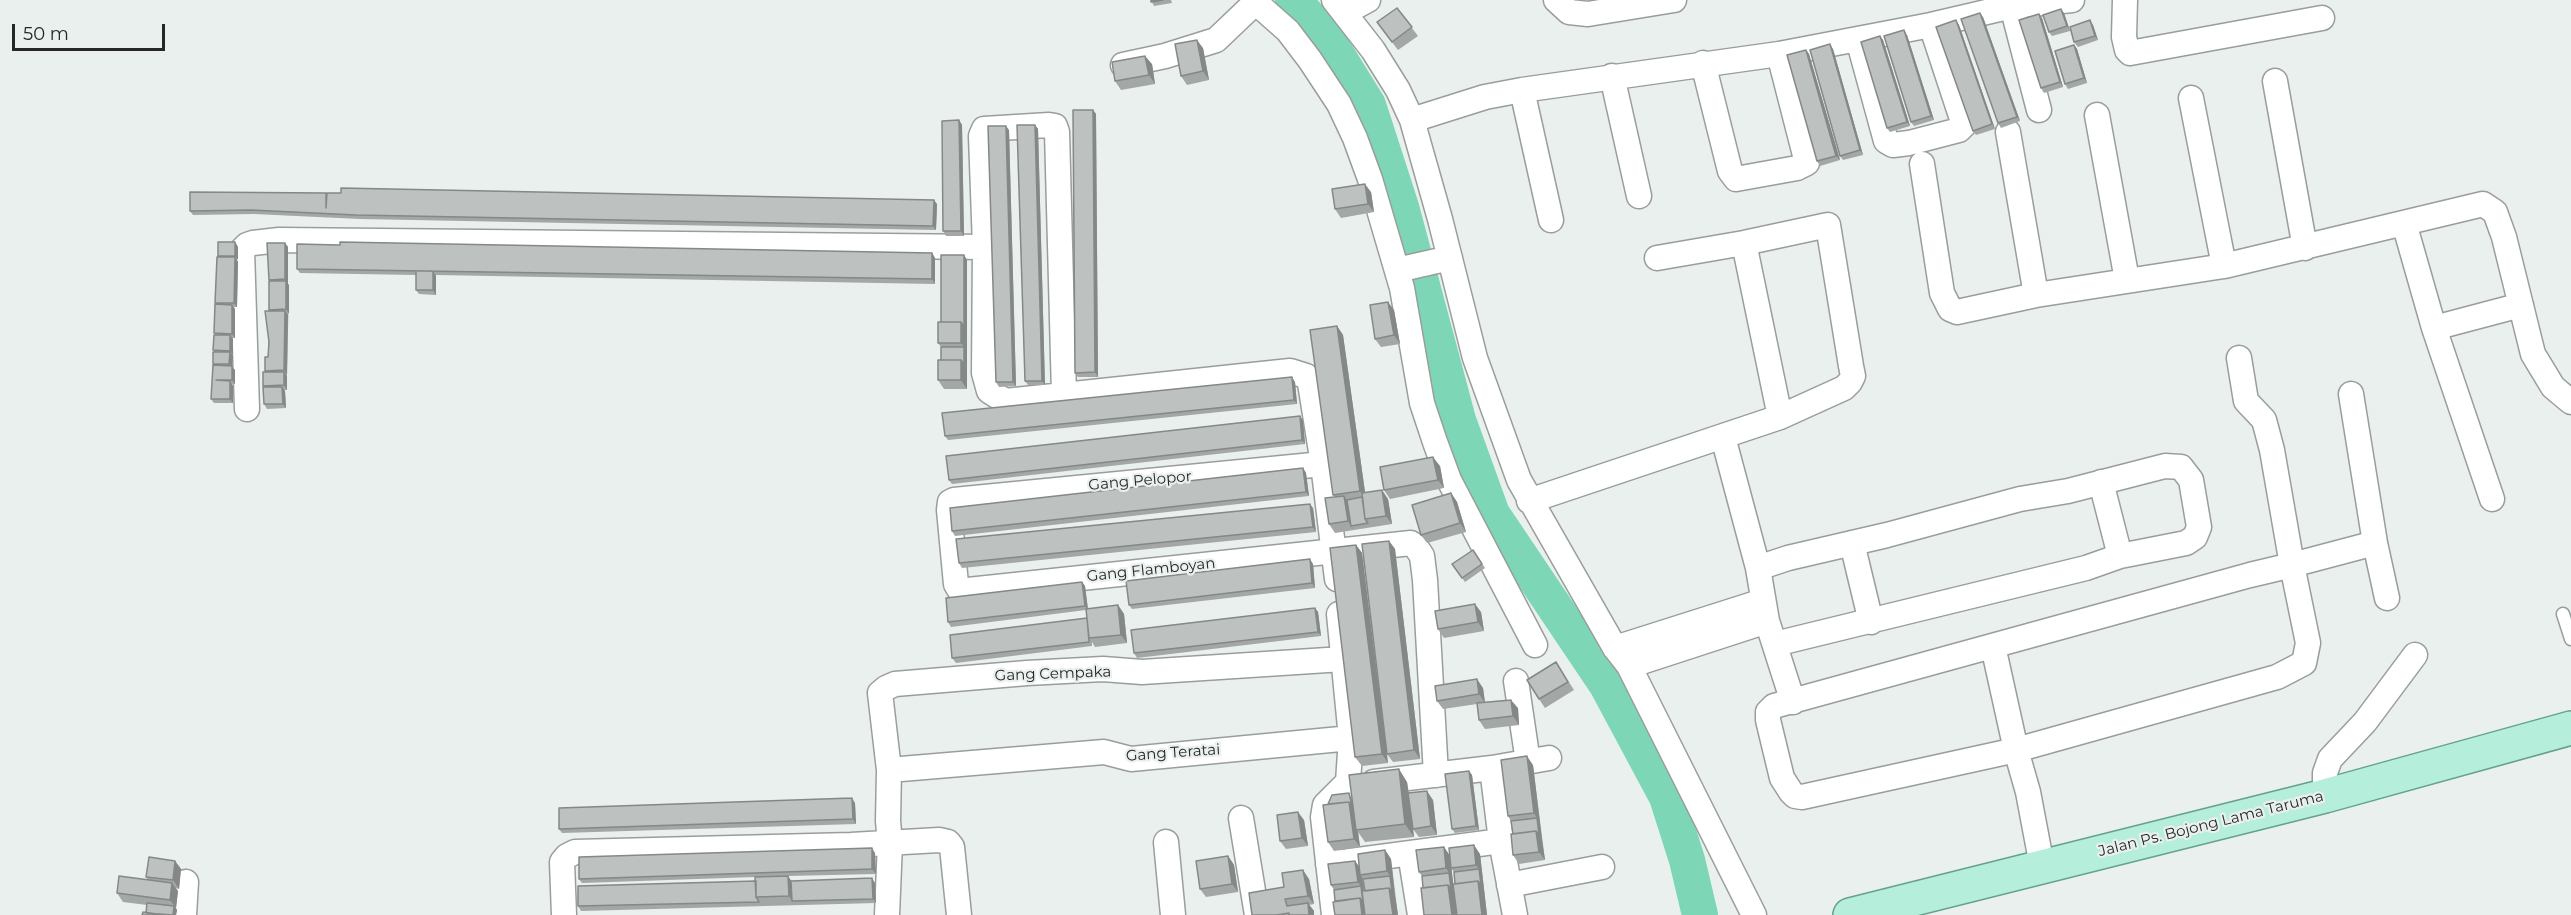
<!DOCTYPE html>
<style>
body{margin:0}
#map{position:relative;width:2571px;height:915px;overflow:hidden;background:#eaf0ee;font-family:Montserrat,sans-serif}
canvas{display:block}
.scale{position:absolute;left:12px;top:24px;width:153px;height:27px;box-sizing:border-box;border:3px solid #262827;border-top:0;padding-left:8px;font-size:18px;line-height:21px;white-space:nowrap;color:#262827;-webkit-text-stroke:4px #eaf0ee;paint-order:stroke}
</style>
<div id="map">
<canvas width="2571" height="915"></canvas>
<div class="scale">50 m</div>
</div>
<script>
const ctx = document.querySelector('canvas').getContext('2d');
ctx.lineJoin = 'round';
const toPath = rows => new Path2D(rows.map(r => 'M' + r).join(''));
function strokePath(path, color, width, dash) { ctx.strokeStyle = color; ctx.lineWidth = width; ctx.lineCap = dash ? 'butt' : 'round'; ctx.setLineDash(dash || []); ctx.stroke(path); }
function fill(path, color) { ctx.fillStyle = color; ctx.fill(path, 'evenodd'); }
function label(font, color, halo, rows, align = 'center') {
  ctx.font = font + ' Montserrat,sans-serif'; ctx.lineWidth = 4.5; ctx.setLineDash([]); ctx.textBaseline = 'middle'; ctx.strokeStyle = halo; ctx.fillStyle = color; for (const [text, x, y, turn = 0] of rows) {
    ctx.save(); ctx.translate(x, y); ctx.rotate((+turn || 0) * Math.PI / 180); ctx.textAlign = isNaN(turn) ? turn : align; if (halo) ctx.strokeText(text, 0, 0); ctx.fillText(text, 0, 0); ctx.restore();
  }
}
const river = toPath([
 [1293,0,1324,34,1368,105,1401,207,1458,420,1492,514,1607,685,1667,797,1687,860,1700,915]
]);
const service = toPath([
 [2563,614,2571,639]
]);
const minor = toPath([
 [1253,0,1288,31,1310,60,1339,104,1355,138,1370,179,1402,288,1422,403,1435,442,1449,480,1535,645],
 [1334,0,1373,50,1398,90,1412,120,1440,219,1475,358,1519,480,1615,648,1629,666,1754,915],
 [1556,0,1569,12,1588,14,1674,0],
 [2125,0,2124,37,2127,50,2130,53,2322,18],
 [2012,6,2039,110],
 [1344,13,1368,0],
 [1858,39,1886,141,1893,145,1909,143,1959,130,1964,125,1931,25],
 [1703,63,1730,171,1736,179,1797,168,1807,163,1779,54],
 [1123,65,1165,56,1216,40,1258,0],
 [1612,76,1639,196],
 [2275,81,2305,248],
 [1522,90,1551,220],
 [2191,98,2224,266],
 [2097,115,2127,280],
 [1412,120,1485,97,1522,90,1779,54,1931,25,2012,6,2072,0],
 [2008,132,2036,295],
 [1922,164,1942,293,1950,309,1957,312,2036,295,2224,266,2483,204,2495,212,2504,237,2533,354,2553,387,2571,402],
 [2404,223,2434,328,2492,499],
 [1744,243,1780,417],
 [1397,270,1450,258],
 [2434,328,2521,305],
 [2239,358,2246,401,2264,420,2272,450,2292,565,2308,643,2304,663,2277,677,2016,750,1802,797,1795,796,1791,792,1782,778,1768,720,1768,712,1774,706,2250,575,2292,565,2375,543],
 [2351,394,2375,543,2387,598],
 [1064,395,1057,132,1055,126,1049,125,984,129,981,136,985,247,984,373,989,391,1005,401,1064,395,1290,371,1306,376,1310,383,1323,464,1337,579],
 [247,409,242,250,247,245,253,243,279,240,985,247],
 [1723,437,1758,568,1767,621,1793,702],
 [1323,464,954,500,950,502,949,510,956,584,959,589,968,590,1411,543,1416,547,1422,556,1425,580,1436,775],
 [2101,482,2120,556],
 [1529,501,1780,417,1844,388,1850,382,1853,376,1851,366,1828,225,1744,243,1657,258],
 [1852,543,1871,622],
 [1758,568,1788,558,1887,535,2020,499,2068,491,2165,466,2181,467,2191,480,2199,527,2195,537,2186,543,2120,556,2086,568,1775,644],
 [1993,646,2016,750,2028,792,2042,866],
 [1615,648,1763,601],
 [1629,666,1767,621],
 [1516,681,1528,762],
 [1492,768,1501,841,1515,915],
 [889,770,1104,752,1131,759,1351,738],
 [1374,782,1492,768,1549,758],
 [2325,796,2325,773,2330,759,2365,722,2415,655],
 [1241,818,1257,915],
 [1166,842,1173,915],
 [1410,853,1420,915],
 [1328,864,1501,841],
 [1509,885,1602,867],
 [184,915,186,882],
 [564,915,562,862,567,856,575,852,851,845,939,840,948,842,952,847,959,915],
 [887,915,890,843,888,821,889,770,880,693,886,688,895,684,1027,673,1103,669,1142,672,1343,659],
 [1334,915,1323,817,1325,805,1348,782,1351,738,1339,614]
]);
const primary = toPath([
 [1850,915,2325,796,2571,728]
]);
const wall = toPath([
 [1151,0,1171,0,1172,3,1154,6],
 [1397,8,1418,36,1398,50,1377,22],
 [2064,13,2070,31,2052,36,2049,32],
 [1983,17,2020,121,2001,128,1998,123],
 [2042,18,2063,87,2044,93,2041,88],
 [1959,25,1995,129,1976,135,1973,131],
 [2093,25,2098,40,2078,47,2074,42],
 [1907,35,1934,120,1914,126,1911,122],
 [1880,36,1883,40,1910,126,1890,132,1887,128],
 [2074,45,2077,49,2087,83,2068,89,2065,84],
 [1203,48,1209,80,1187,85,1181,76],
 [1833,49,1863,155,1843,160,1840,156],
 [1806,50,1809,54,1840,160,1820,166,1817,161],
 [1152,64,1155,84,1121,90,1115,81],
 [1093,110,1096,114,1098,377,1078,377,1075,373],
 [959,120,962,125,964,236,946,236,943,231],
 [1035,125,1038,129,1045,385,1028,385,1025,381],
 [1009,130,1016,386,999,387,996,382],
 [1371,192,1374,212,1341,218,1335,209],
 [326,193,327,195,937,204,936,230,360,219,254,214,193,215,190,211],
 [235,242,238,247,237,260,238,262,237,307,234,307,235,309,235,338,232,338,233,339,233,355,232,355,232,367,235,370,235,384,232,384,233,386,233,403,214,403,211,399,214,365,213,364,214,352,213,350,215,335,214,333,216,304,215,303,218,257,218,256],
 [285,243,288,247,288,284,289,285,287,375,286,375,287,376,287,390,284,390,285,391,286,408,267,409,264,404,264,387,263,386,266,372,265,371,268,357,270,281,269,280],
 [932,253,935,258,935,284,436,275,436,295,419,294,416,290,416,275,300,273,297,269],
 [964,255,967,260,967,389,944,389,938,380,941,360,941,347,938,343,941,322],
 [1394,310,1400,344,1381,347,1375,339],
 [1337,326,1343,335,1365,492,1388,499,1392,524,1335,533,1329,524,1335,497,1333,495],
 [1295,382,1297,404,948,440,945,436],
 [1303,420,1305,444,952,484,949,480],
 [1440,466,1444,488,1390,499,1384,490],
 [1303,468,1306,473,1309,496,955,536,952,531],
 [1451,493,1457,502,1466,532,1427,543,1421,535],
 [1313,508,1316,532,962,568,959,563],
 [1389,541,1395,549,1420,759,1393,762,1387,754],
 [1356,545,1362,553,1388,763,1362,766,1355,757],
 [1473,550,1485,568,1465,582,1452,564],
 [1313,564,1315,588,1132,609,1129,605],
 [1082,582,1085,586,1088,609,1118,605,1124,614,1127,643,1095,647,1092,642,1092,646,956,663,952,658,1087,619,1086,610,951,627,948,622],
 [1315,608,1318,612,1321,636,1137,658,1134,653],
 [1481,612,1484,631,1444,638,1438,629],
 [1556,662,1574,690,1545,708,1539,699],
 [1483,688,1485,702,1518,708,1519,725,1485,729,1479,720,1477,704,1443,709,1437,701],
 [1533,765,1545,860,1519,864,1513,855,1513,834,1511,821,1508,816],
 [1469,771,1472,775,1479,830,1455,833,1452,829],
 [1407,782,1409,793,1433,800,1437,835,1419,837,1413,829,1414,837,1365,842,1358,832,1360,847,1334,851,1328,842,1328,804],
 [855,803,856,824,562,833,559,829],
 [1304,820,1308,846,1286,849,1280,841],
 [1444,847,1450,856,1480,854,1487,915,1424,915,1422,876,1419,872],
 [1451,865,1451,868,1454,872,1455,884,1453,884],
 [1385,850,1391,859,1398,915,1335,915,1335,901,1334,890,1331,885,1355,861,1359,867],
 [875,853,876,874,788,876,791,881,875,883,876,903,581,911,578,906,756,881,755,877,582,883,579,879],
 [1228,856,1234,865,1238,892,1206,897,1200,889],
 [175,861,181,869,179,889,176,888,178,891,176,908,177,910,176,915,142,915,146,913,147,905,123,902,117,893,148,880,146,877],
 [1309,879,1314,904,1309,905,1314,911,1314,915,1252,915,1284,887]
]);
const shadedWall = toPath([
 [2061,9,2064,13,2070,31,2067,26],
 [1980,13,1983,17,2020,121,2017,117],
 [2039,14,2042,18,2063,87,2060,82],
 [1956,20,1959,25,1995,129,1992,124],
 [2090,20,2093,25,2098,40,2095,36],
 [1904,30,1907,35,1934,120,1931,116],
 [1880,36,1883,40,1910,126,1907,122],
 [1197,40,1203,48,1209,80,1203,71],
 [1830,44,1833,49,1863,155,1860,150],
 [2074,45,2077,49,2087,83,2084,78],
 [1806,50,1809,54,1840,160,1836,156],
 [1145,56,1152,64,1155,84,1149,75],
 [1093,110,1096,114,1098,377,1095,372],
 [959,120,962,125,964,236,961,231],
 [1035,125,1038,129,1045,385,1042,381],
 [1006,126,1009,130,1016,386,1013,382],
 [1365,184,1371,192,1374,212,1368,204],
 [934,200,937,204,936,230,933,226],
 [235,242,238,247,238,260,235,256],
 [285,243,288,247,288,284,289,285,289,314,286,309,286,281,285,279],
 [932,253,935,258,935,284,932,279],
 [964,255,967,260,967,389,961,380,961,360,964,347,961,343],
 [235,257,238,262,237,307,234,303],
 [433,271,436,276,436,295,433,290],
 [1388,302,1394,310,1400,344,1394,335],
 [232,305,235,309,235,338,232,334],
 [285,311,288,315,287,375,284,370],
 [1337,326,1343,335,1366,499,1360,491],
 [230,335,233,339,233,355,230,351],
 [230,352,233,356,232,367,235,370,235,384,232,380,232,368,229,364],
 [284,372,287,376,287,390,284,385],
 [1292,377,1295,382,1297,404,1294,400],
 [230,381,233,386,233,403,230,399],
 [282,387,285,391,286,408,283,404],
 [1300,416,1303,420,1305,444,1302,440],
 [1433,457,1440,466,1444,488,1438,480],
 [1303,468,1306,473,1309,496,1306,492],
 [1382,490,1388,499,1392,524,1386,516],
 [1451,493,1457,502,1466,532,1460,523],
 [1344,496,1350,504,1351,526,1354,530,1348,521],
 [1310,504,1313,508,1316,532,1313,527],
 [1389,541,1395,549,1420,759,1414,750],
 [1356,545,1362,553,1388,763,1382,754],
 [1310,559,1313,564,1315,588,1312,583],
 [1082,582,1085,586,1088,610,1085,606],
 [1475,604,1481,612,1484,631,1478,622],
 [1118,605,1124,614,1127,643,1121,635],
 [1315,608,1318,612,1321,636,1318,632],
 [1477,679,1483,688,1485,703,1479,694],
 [1511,700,1518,708,1519,725,1513,716],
 [1527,756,1533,765,1542,840,1539,835,1537,818,1534,813],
 [1399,769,1407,782,1414,837,1405,824],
 [1469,771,1472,775,1479,830,1476,826],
 [1427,791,1433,800,1437,835,1431,826],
 [852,798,855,803,856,824,853,819],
 [1349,802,1355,810,1356,830,1358,832,1360,847,1354,839],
 [1298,812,1304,820,1308,846,1302,838],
 [1536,831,1542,840,1545,860,1539,852],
 [1474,845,1480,854,1487,915,1482,915,1478,881,1479,869,1476,865],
 [1444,847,1450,856,1457,915,1452,915,1448,885,1449,873,1446,868],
 [872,848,875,853,876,874,872,869],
 [1385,850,1391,859,1395,896,1392,892,1390,876,1387,871],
 [1228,856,1234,865,1238,892,1232,884],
 [175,861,181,869,179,889,173,880],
 [1355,861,1361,869,1360,875,1362,877,1366,907,1363,903,1361,886,1358,882],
 [1303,870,1309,879,1314,904,1308,896],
 [788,876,794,885,792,901,789,896],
 [872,878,875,883,876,903,873,899],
 [172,883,178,891,176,908,170,900],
 [1389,888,1395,896,1398,915,1393,915],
 [1360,898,1366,907,1367,915,1362,915],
 [1308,903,1314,911,1314,915,1309,915],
 [174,906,177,910,176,915,173,915]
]);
const building = toPath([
 [1151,0,1163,0,1151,2,1151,0],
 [1397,8,1412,27,1392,42,1377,22,1397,8],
 [2061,9,2067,26,2049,32,2043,15,2061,9],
 [1980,13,2017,117,1998,123,1961,19,1980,13],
 [2039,14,2060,82,2041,88,2019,20,2039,14],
 [1956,20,1992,124,1973,131,1936,27,1956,20],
 [2090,20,2095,36,2074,42,2070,27,2090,20],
 [1904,30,1931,116,1911,122,1884,36,1904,30],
 [1880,36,1907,122,1887,128,1861,42,1880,36],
 [1197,40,1203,71,1181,76,1175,44,1197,40],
 [1830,44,1860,150,1840,156,1810,50,1830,44],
 [2074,45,2084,78,2065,84,2055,51,2074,45],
 [1806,50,1836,156,1817,161,1787,55,1806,50],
 [1145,56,1149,75,1115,81,1112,62,1145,56],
 [1073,110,1093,110,1095,372,1075,373,1073,110],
 [959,120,961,231,943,231,942,121,959,120],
 [1017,125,1035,125,1042,381,1025,381,1017,125],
 [988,126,1006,126,1013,382,996,382,988,126],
 [1365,184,1368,204,1335,209,1332,189,1365,184],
 [341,188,934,200,933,226,356,215,251,210,190,211,190,192,326,193,326,208,327,193,341,193,341,188],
 [218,242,235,242,235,256,218,256,218,242],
 [340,242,932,253,932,279,297,269,297,244,340,245,340,242],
 [267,243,285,243,285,279,269,280,267,243],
 [941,255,964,255,964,327,961,322,941,322,941,255],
 [217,257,235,257,234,303,215,303,217,257],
 [416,271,433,271,433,290,416,290,416,271],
 [269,281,286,281,286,309,269,310,269,281],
 [1388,302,1394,335,1375,339,1370,305,1388,302],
 [215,304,232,305,232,334,214,333,215,304],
 [265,311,285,311,284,370,265,371,265,357,268,357,269,342,265,311],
 [938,322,961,322,961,343,938,343,938,322],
 [1337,326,1360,491,1333,495,1310,330,1337,326],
 [214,335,230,335,230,351,213,350,214,335],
 [941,347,964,347,964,364,961,360,941,360,941,347],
 [213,352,230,352,229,364,213,364,213,352],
 [938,360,961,360,961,380,938,380,938,360],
 [213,365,232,366,232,380,216,380,230,381,230,399,211,399,213,365],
 [263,372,284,372,284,385,263,386,263,372],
 [1292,377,1294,400,945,436,942,413,1292,377],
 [263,387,282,387,283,404,264,404,263,387],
 [1300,416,1302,440,949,480,946,456,1300,416],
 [1433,457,1438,480,1384,490,1380,467,1433,457],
 [1303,468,1306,492,952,531,950,508,1303,468],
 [1382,490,1386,516,1365,519,1362,493,1382,490],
 [1451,493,1460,523,1421,535,1412,505,1451,493],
 [1344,496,1348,521,1329,524,1325,498,1344,496],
 [1362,497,1365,519,1368,523,1351,526,1347,500,1362,497],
 [1310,504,1313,527,959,563,956,539,1310,504],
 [1389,541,1414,750,1387,754,1362,544,1389,541],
 [1356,545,1382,754,1355,757,1330,548,1356,545],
 [1473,550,1482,564,1462,578,1452,564,1473,550],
 [1310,559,1312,583,1129,605,1126,581,1310,559],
 [1082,582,1085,606,948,622,946,598,1082,582],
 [1475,604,1478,622,1438,629,1435,611,1475,604],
 [1118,605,1121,635,1089,638,1086,609,1118,605],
 [1315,608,1318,632,1134,653,1131,630,1315,608],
 [1087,618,1089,642,952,658,950,635,1087,618],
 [1556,662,1568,682,1539,699,1527,680,1556,662],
 [1477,679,1479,694,1437,701,1435,686,1477,679],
 [1511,700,1513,716,1479,720,1477,703,1511,700],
 [1527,756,1534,813,1508,816,1501,760,1527,756],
 [1399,769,1405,824,1356,830,1349,775,1399,769],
 [1469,771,1476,826,1452,829,1445,774,1469,771],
 [1427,791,1431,826,1413,829,1408,793,1427,791],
 [1349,793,1352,806,1349,802,1328,804,1332,795,1349,793],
 [852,798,853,819,559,829,559,808,852,798],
 [1349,802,1354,839,1328,842,1323,805,1349,802],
 [1298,812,1302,838,1280,841,1277,815,1298,812],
 [1537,818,1539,835,1536,831,1513,834,1511,821,1537,818],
 [1536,831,1539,852,1513,855,1511,834,1536,831],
 [1474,845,1476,865,1451,868,1449,848,1474,845],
 [1444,847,1446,868,1419,872,1416,850,1444,847],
 [872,848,872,869,579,879,579,857,872,848],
 [1385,850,1387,871,1360,875,1358,854,1385,850],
 [1228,856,1232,884,1200,889,1196,861,1228,856],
 [149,857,175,861,173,880,146,877,149,857],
 [1355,861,1358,882,1331,885,1328,864,1355,861],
 [1479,869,1481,885,1478,881,1455,884,1454,872,1479,869],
 [1303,870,1308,896,1285,899,1287,906,1308,903,1309,915,1289,915,1289,913,1276,915,1252,915,1249,893,1284,887,1282,873,1303,870],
 [1449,873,1451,889,1448,885,1423,888,1422,876,1449,873],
 [119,876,172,883,170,900,117,893,119,876],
 [788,876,789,896,756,897,755,877,788,876],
 [1390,876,1392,892,1389,888,1365,891,1363,879,1390,876],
 [872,878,873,899,792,901,791,881,872,878],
 [756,881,756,897,759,902,578,906,578,886,756,881],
 [1478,881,1482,915,1457,915,1453,884,1478,881],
 [1448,885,1452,915,1424,915,1421,888,1448,885],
 [1361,886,1363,903,1360,898,1335,901,1334,890,1361,886],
 [1389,888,1393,915,1365,915,1362,891,1389,888],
 [1360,898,1362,915,1335,915,1333,902,1360,898],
 [147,903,174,906,173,915,146,913,147,903],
 [143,912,164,915,142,915,143,912]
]);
const streetNames = [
 ["Gang Pelopor",1140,481,-5],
 ["Gang Flamboyan",1151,570,-6],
 ["Gang Cempaka",1053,674,-2],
 ["Gang Teratai",1173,753,-4],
 ["Jalan Ps. Bojong Lama Taruma",2211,824,-14]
];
strokePath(river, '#7dd7b7', 36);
strokePath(service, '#999e9c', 15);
strokePath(minor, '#999e9c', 27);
strokePath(primary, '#63a28b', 36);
strokePath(service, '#fff', 12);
strokePath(minor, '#fff', 24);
strokePath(primary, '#b5eeda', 33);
fill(wall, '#a3a7a5');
fill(shadedWall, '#848886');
fill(building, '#bdc2c0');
strokePath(building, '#848886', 1.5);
label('15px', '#262827', '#eaf0ee', streetNames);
</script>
